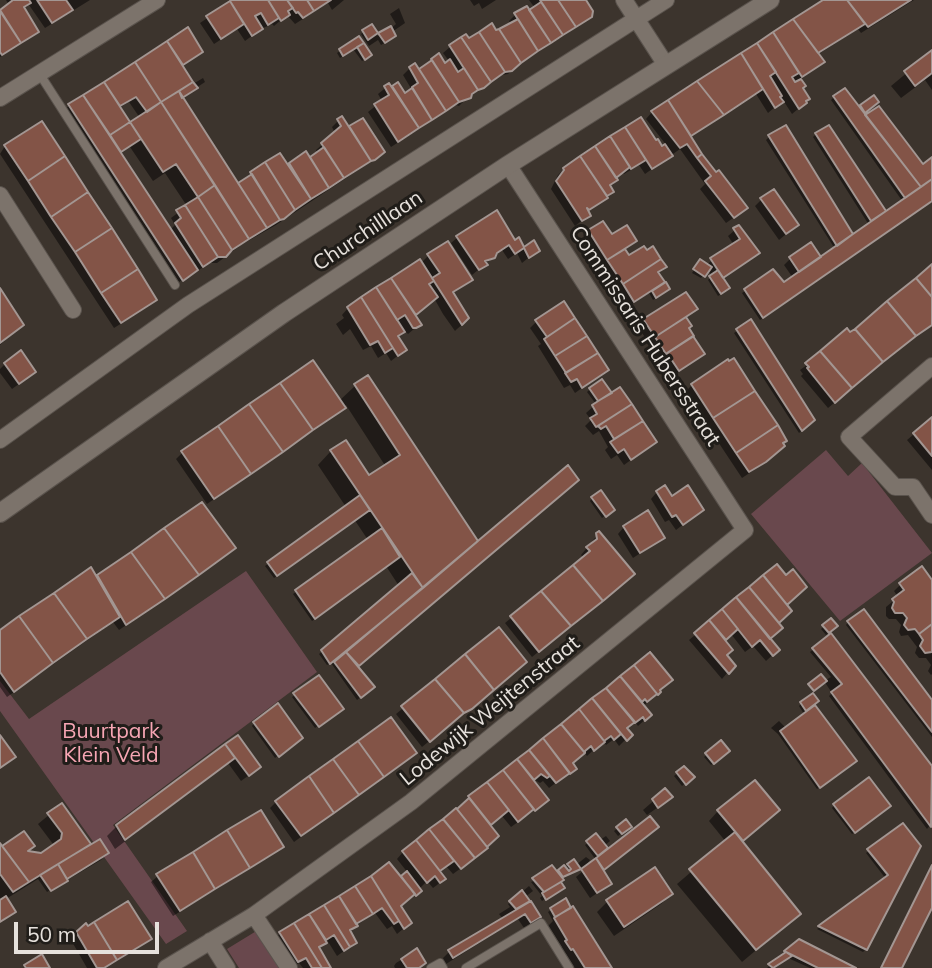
<!DOCTYPE html>
<style>
body{margin:0}
#map{position:relative;width:932px;height:968px;overflow:hidden;background:#3c342d;font-family:Mulish,sans-serif}
canvas{display:block}
.scale{position:absolute;left:14px;top:922px;width:145px;height:32px;box-sizing:border-box;border:4px solid #e6e1dc;border-top:0;padding-left:9px;font-size:21px;line-height:24px;white-space:nowrap;color:#e6e1dc;-webkit-text-stroke:5px #201d19;paint-order:stroke}
</style>
<div id="map">
<canvas width="932" height="968"></canvas>
<div class="scale">50 m</div>
</div>
<script>
const ctx = document.querySelector('canvas').getContext('2d');
ctx.lineJoin = 'round';
function fill(path, color) { ctx.fillStyle = color; ctx.fill(path, 'evenodd'); }
const toPath = rows => new Path2D(rows.map(r => 'M' + r).join(''));
function strokePath(path, color, width, dash) { ctx.strokeStyle = color; ctx.lineWidth = width; ctx.lineCap = dash ? 'butt' : 'round'; ctx.setLineDash(dash || []); ctx.stroke(path); }
function label(font, color, halo, rows, align = 'center') {
  ctx.font = font + ' Mulish,sans-serif'; ctx.lineWidth = 6; ctx.setLineDash([]); ctx.textBaseline = 'middle'; ctx.strokeStyle = halo; ctx.fillStyle = color; for (const [text, x, y, turn = 0] of rows) {
    ctx.save(); ctx.translate(x, y); ctx.rotate((+turn || 0) * Math.PI / 180); ctx.textAlign = isNaN(turn) ? turn : align; if (halo) ctx.strokeText(text, 0, 0); ctx.fillText(text, 0, 0); ctx.restore();
  }
}
const green = toPath([
 [826,450,848,476,862,463,932,553,840,621,751,514],
 [246,571,317,672,113,825,187,931,166,944,0,711,0,681,29,719],
 [258,930,282,968,239,968,227,949]
]);
const shadow = toPath([
 [6,0,90,0,45,28,29,5,23,9,37,32,0,57,0,12,9,5],
 [234,0,344,0,332,10,328,3,295,24,287,15,274,26,272,24,261,29,245,41,237,29,214,44,200,23],
 [470,0,496,0,482,9,479,3,474,6],
 [529,0,584,0,590,16,583,23,515,67,508,74,502,75,467,98,459,106,456,105,391,147,368,112,382,101,378,94,389,85,391,89,398,85,405,95,412,90,403,75,410,68,415,65,418,71,439,56,445,65,449,61,443,53,450,47,465,36,468,41,512,26,509,21,515,15,529,12,535,8],
 [827,0,914,0,861,33,858,29,817,55,823,62,799,80,803,86,801,88,805,103,792,114,783,100,768,113,756,94,690,137,739,214,726,223,700,189,705,184,680,149,645,174,639,165,624,174,622,172,608,185,612,192,587,212,589,215,575,226,551,189,558,175,564,169,641,119,662,149,667,146,646,119,652,112],
 [399,8,405,23,392,32,391,39,381,45,378,40,369,46,361,34,372,26,378,36,389,30,396,24,390,14],
 [187,30,201,52,182,67,193,84,203,78,205,82,181,98,237,186,251,173,287,167,290,164,309,159,318,154,316,150,335,133,332,127,338,121,348,128,362,120,376,158,276,225,241,245,217,263,210,263,179,282,66,108],
 [129,102,140,118,130,124,119,108],
 [130,147,153,181,165,173,187,206,171,218,175,225,170,230,120,153],
 [358,38,367,58,362,61,353,49,340,58,337,53],
 [932,52,932,90,925,80,901,98,891,86],
 [834,97,859,109,874,97,874,104,862,114,923,166,932,159,932,200,760,320,742,293,745,291,773,272,783,285,793,278,784,265,790,259,820,259,835,249,766,140,769,137,785,127,853,237,869,225,813,137,816,134,828,127,885,213,903,202,831,100],
 [5,146,155,299,149,306,114,328,0,154],
 [762,199,797,225,779,240,755,206],
 [603,223,612,237,634,240,623,250,629,258,664,267,657,274,662,282,654,290,665,292,653,300,649,293,627,307,583,238],
 [735,230,758,252,722,279,725,291,718,296,708,280,712,276,707,270,701,278,692,273,698,264,706,265,734,245,728,236],
 [458,237,515,242,518,240,524,249,534,243,538,250,522,263,517,253,508,259,502,250,472,275,451,243],
 [428,256,470,280,452,294,464,323,457,329,455,331,443,314,434,298,414,315,420,324,408,334,404,330,397,337,405,350,391,361,386,353,378,358,371,346,363,350,350,329,343,335,336,324,344,318,342,315,348,308,420,261,421,263],
 [932,267,932,322,828,408,801,376,803,374,800,370,850,334],
 [0,292,22,325,0,345],
 [695,309,685,318,687,328,703,354,672,377,638,327,644,321],
 [751,321,813,419,799,433,734,333],
 [536,322,607,370,575,393,570,385,564,388,538,346,541,344,530,328],
 [5,364,27,378,12,389,0,373,0,369],
 [692,385,776,452,757,468,742,478,685,392],
 [355,386,465,551,577,480,357,666,370,690,357,700,331,663,327,665,319,654,399,586,386,566,312,621,293,594,368,540,354,519,274,578,265,566,346,507,318,465,331,451,368,478,386,467,346,405,337,414,207,504,176,459,182,453,339,401],
 [590,389,611,395,620,389,655,442,624,465,617,455,611,459,605,450,608,447,599,431,593,435,585,426,591,420,586,413,596,404,587,392],
 [932,419,932,470,907,440],
 [657,492,702,510,676,530,669,520,665,522,651,499],
 [592,498,610,512,602,518,590,501],
 [202,504,227,555,119,630,113,622,7,697,0,687,0,632,96,578],
 [624,527,663,538,633,558,618,534],
 [599,533,626,581,532,657,505,623,584,558,581,555],
 [777,567,785,605,790,611,777,623,768,639,778,650,766,661,753,646,745,652,731,634,724,640,725,655,733,666,722,679,689,640],
 [932,583,932,674,931,675,928,671,931,665,926,658,919,658,915,653,917,647,908,635,901,636,899,632,901,625,896,619,889,619,886,616,886,607,898,597,894,591,900,585],
 [831,620,836,626,826,635,821,629],
 [848,622,932,703,932,737,846,625],
 [498,630,519,668,422,747,396,714],
 [831,636,932,769,932,823,927,829,829,696,832,693,824,681,831,677,810,652],
 [650,655,659,692,643,706,650,715,638,726,635,722,626,729,630,735,619,746,614,739,606,745,603,741,587,756,583,751,571,763,575,768,549,788,543,781,540,783,530,777,540,806,511,827,502,816,489,826,480,854,453,874,446,866,438,871,443,879,437,885,433,888,427,881,416,892,420,890,399,907,410,923,397,934,392,926,387,929,375,913,348,931,355,943,337,956,327,940,317,948,329,968,303,968,299,963,291,967,274,940,280,933,372,877,388,864,400,879,408,873,397,859,403,852],
 [295,695,339,711,315,728,292,697],
 [801,704,813,705,855,761,817,789,778,734,771,728,779,721,786,728,804,714,799,706],
 [254,723,298,740,275,758,252,726],
 [237,737,252,773,241,781,228,763,115,849,107,836,117,826],
 [721,742,728,751,711,765,704,757],
 [408,759,294,842,270,808,276,802],
 [684,768,692,777,682,786,674,776],
 [665,791,668,800,647,815,643,810],
 [61,805,90,847,107,853,101,860,47,892,38,879,6,899,14,912,0,923,0,902,2,901,0,898,0,846,42,855,52,848,53,844,38,824],
 [834,805,886,809,852,834,832,808],
 [718,811,768,820,741,842,799,914,742,962,677,884,726,842,709,821],
 [626,821,627,829,618,836,614,831],
 [903,826,866,949,863,952,817,929,886,879,866,853],
 [650,833,603,871,610,884,590,898,576,877,596,860,585,845,596,836,600,840,606,836,610,841,604,846,608,851],
 [282,846,275,853,173,916,151,882,158,876],
 [586,857,590,860,584,868,560,879,559,882,563,888,542,901,540,898,542,896,531,882,556,873,573,862,576,865],
 [529,886,533,891,525,897,539,917,532,923,524,928,518,919,446,964,443,958,449,952,503,919,499,914,510,907,508,904],
 [671,894,661,904,614,936,597,912,607,902],
 [565,901,571,910,610,968,575,968,566,954,564,955,560,949,562,947,548,926,553,921,548,912],
 [86,926,150,939,143,945,106,968,87,968,71,940],
 [799,941,852,968,810,968,788,958,772,968,767,968],
 [416,951,418,968,395,968,394,966,396,963]
]);
const building = toPath([
 [13,0,29,0,31,3,24,7,39,32,21,43,0,10,13,0],
 [37,0,66,0,73,10,52,23,37,0],
 [231,0,268,0,279,18,268,25,261,13,255,16,263,29,252,36,230,1,231,0],
 [268,0,287,0,293,8,288,11,290,15,281,21,268,0],
 [287,0,307,0,314,11,303,18,298,12,296,13,287,0],
 [307,0,331,0,314,11,307,0],
 [540,0,558,0,576,27,563,35,540,0],
 [558,0,586,0,593,11,592,17,576,27,558,0],
 [823,0,847,0,865,24,818,53,793,19,823,0],
 [847,0,911,0,868,27,847,0],
 [230,1,244,24,221,39,206,16,230,1],
 [541,2,563,35,551,43,529,10,541,2],
 [527,6,551,43,538,51,514,13,527,6],
 [0,11,21,43,2,55,0,52,0,11],
 [518,19,538,51,521,63,499,29,518,19],
 [793,19,825,62,802,77,773,32,793,19],
 [492,23,496,30,499,29,521,63,512,71,505,72,479,32,492,23],
 [372,24,378,33,368,40,362,30,372,24],
 [391,26,396,36,385,43,378,33,391,26],
 [188,27,203,52,183,65,167,41,188,27],
 [479,32,505,72,491,82,461,37,466,34,469,38,479,32],
 [773,32,799,73,792,77,795,82,801,79,806,86,803,88,810,99,806,101,807,103,799,109,757,43,773,32],
 [359,36,364,43,343,56,339,49,359,36],
 [461,37,491,82,484,88,478,90,449,45,461,37],
 [167,41,193,82,161,102,135,62,167,41],
 [364,43,372,55,365,60,357,47,364,43],
 [757,43,776,72,770,76,782,96,780,97,784,102,775,108,741,53,757,43],
 [932,50,932,73,915,86,904,71,932,50],
 [439,53,445,63,450,59,458,72,464,68,478,90,472,94,471,98,459,102,431,59,439,53],
 [741,53,763,89,724,115,697,81,741,53],
 [432,60,459,102,446,111,419,69,432,60],
 [135,62,161,102,147,112,136,97,120,106,104,82,135,62],
 [415,63,446,111,432,120,412,87,418,83,409,67,415,63],
 [697,81,724,115,691,136,668,100,697,81],
 [104,82,130,122,110,135,83,95,104,82],
 [193,82,198,88,182,98,179,91,193,82],
 [398,82,405,93,412,88,432,120,419,128,392,86,398,82],
 [389,83,419,128,398,142,374,104,389,95,384,86,389,83],
 [845,88,921,187,905,198,833,96,845,88],
 [179,91,267,228,249,239,161,102,179,91],
 [83,95,198,270,183,281,68,104,83,95],
 [874,95,879,102,865,113,860,105,874,95],
 [668,100,702,154,697,158,687,144,680,148,651,111,668,100],
 [161,102,215,185,198,197,176,164,163,172,130,122,161,102],
 [879,106,923,164,932,157,932,179,921,187,865,115,879,106],
 [342,116,371,161,344,178,321,143,341,126,337,119,342,116],
 [641,117,656,140,658,139,662,146,665,144,673,156,652,169,625,127,641,117],
 [363,118,385,152,375,160,371,161,349,126,363,118],
 [42,121,65,156,28,181,4,145,42,121],
 [130,122,141,139,121,152,110,135,130,122],
 [786,125,853,234,837,246,768,135,786,125],
 [829,125,886,211,871,221,815,133,829,125],
 [625,127,646,160,631,169,610,136,625,127],
 [610,136,630,167,616,178,595,146,610,136],
 [595,146,618,180,610,185,614,192,607,196,580,156,595,146],
 [324,147,344,178,329,188,310,157,324,147],
 [306,151,329,188,311,199,289,163,306,151],
 [280,153,311,199,295,210,265,162,280,153],
 [702,154,716,172,719,170,748,208,734,218,705,181,711,176,697,158,702,154],
 [65,156,88,192,51,217,28,181,65,156],
 [580,156,608,198,589,210,587,208,591,216,582,221,556,181,564,170,563,168,580,156],
 [265,162,295,210,284,219,280,220,250,172,265,162],
 [252,174,280,220,267,228,238,183,252,174],
 [932,179,932,201,763,318,744,289,773,269,784,282,932,179],
 [215,185,249,239,232,250,198,197,215,185],
 [774,189,799,225,786,234,760,198,774,189],
 [88,192,112,228,75,252,51,217,88,192],
 [198,197,232,250,226,257,218,257,185,205,198,197],
 [185,205,218,257,203,267,175,223,181,218,176,210,185,205],
 [497,210,515,240,519,237,524,247,534,240,540,251,529,258,524,248,515,254,509,245,497,253,495,258,485,261,488,265,479,270,456,236,497,210],
 [603,221,612,234,627,225,637,241,607,260,588,230,603,221],
 [739,225,760,253,723,278,710,258,740,239,733,228,739,225],
 [112,228,138,269,101,293,75,252,112,228],
 [448,241,473,280,453,292,469,318,462,325,432,278,440,273,427,254,448,241],
 [811,242,821,257,799,272,789,257,811,242],
 [644,246,647,250,653,246,661,259,623,284,607,260,625,249,629,255,644,246],
 [420,259,434,281,429,284,438,297,416,315,391,278,420,259],
 [661,259,667,267,658,272,665,282,634,302,623,284,661,259],
 [700,259,712,267,705,277,693,269,700,259],
 [932,264,932,297,916,278,932,264],
 [138,269,157,300,121,323,101,293,138,269],
 [718,270,730,288,721,294,709,276,718,270],
 [391,278,422,325,416,328,413,328,405,315,397,320,376,287,391,278],
 [916,278,932,297,932,325,916,336,887,301,916,278],
 [666,282,670,289,656,298,652,291,666,282],
 [376,287,405,332,398,336,407,350,398,356,361,297,376,287],
 [0,288,24,325,0,343,0,288],
 [686,292,698,309,655,337,643,319,686,292],
 [361,297,393,348,385,353,378,341,370,345,347,307,361,297],
 [564,301,575,318,547,337,535,320,564,301],
 [887,301,916,336,883,362,855,329,887,301],
 [686,317,692,326,689,328,694,336,666,354,655,337,686,317],
 [575,318,587,336,555,356,544,339,575,318],
 [751,319,815,420,802,431,736,329,751,319],
 [847,328,850,332,855,329,883,362,852,388,820,351,847,328],
 [587,336,598,353,566,373,555,356,587,336],
 [693,336,705,354,679,371,667,353,693,336],
 [21,350,36,372,19,384,4,363,21,350],
 [820,351,852,388,835,403,807,368,809,367,805,363,820,351],
 [598,353,609,370,582,388,577,379,571,382,565,373,598,353],
 [734,358,755,391,713,418,691,384,728,359,729,361,734,358],
 [313,360,346,408,313,430,280,383,313,360],
 [368,375,478,541,423,588,330,450,346,440,369,475,400,455,354,384,368,375],
 [602,379,612,393,598,401,589,388,602,379],
 [280,383,313,430,283,452,249,404,280,383],
 [620,387,632,404,596,427,590,418,597,414,592,405,620,387],
 [755,391,778,425,736,453,713,418,755,391],
 [249,404,283,452,251,474,218,426,249,404],
 [632,404,643,421,614,439,606,426,601,429,598,426,632,404],
 [932,417,932,456,913,433,932,417],
 [643,421,657,442,631,460,624,449,618,453,610,442,643,421],
 [778,425,787,441,783,443,785,446,766,462,749,472,736,453,778,425],
 [218,426,251,474,214,499,181,451,218,426],
 [568,465,579,480,359,666,346,652,568,465],
 [665,485,672,496,688,485,704,510,683,525,676,515,672,517,656,491,665,485],
 [601,490,615,510,606,517,591,497,601,490],
 [360,495,370,510,277,576,267,562,360,495],
 [202,502,236,548,199,575,164,528,202,502],
 [648,510,665,538,640,553,623,526,648,510],
 [164,528,199,575,165,599,131,552,164,528],
 [382,528,400,557,315,619,295,590,382,528],
 [599,531,635,574,603,601,573,565,590,551,586,547,597,539,596,533,599,531],
 [131,552,165,599,126,625,97,575,131,552],
 [777,564,786,575,793,569,807,587,787,605,763,575,777,564],
 [573,565,603,601,571,626,541,591,573,565],
 [922,566,932,580,932,624,919,634,915,629,908,630,904,625,907,618,903,613,895,613,892,608,894,602,892,599,904,590,899,583,922,566],
 [91,567,120,617,87,639,54,593,91,567],
 [412,573,423,588,330,664,321,650,412,573],
 [763,575,792,611,779,623,749,587,763,575],
 [749,587,783,628,770,639,736,597,749,587],
 [541,591,571,626,539,652,510,616,541,591],
 [54,593,87,639,53,663,19,616,54,593],
 [736,597,780,650,773,656,760,640,752,647,722,609,736,597],
 [722,609,738,629,726,640,709,620,722,609],
 [864,609,932,700,932,732,847,621,864,609],
 [19,616,53,663,14,692,0,672,0,630,19,616],
 [831,618,838,626,829,633,822,625,831,618],
 [709,620,733,650,727,655,736,666,729,674,694,633,709,620],
 [932,624,932,652,925,653,920,646,923,640,919,634,932,624],
 [499,627,527,662,494,690,465,654,499,627],
 [831,633,932,766,931,827,831,692,842,684,812,648,831,633],
 [346,652,375,687,361,698,334,662,346,652],
 [650,652,673,680,660,690,661,692,658,695,634,665,650,652],
 [465,654,494,690,472,709,464,713,435,679,465,654],
 [634,665,657,694,647,702,645,699,642,702,620,676,634,665],
 [821,674,827,681,814,691,808,684,821,674],
 [319,675,344,709,319,727,293,693,319,675],
 [620,676,652,715,645,721,643,717,635,723,606,688,620,676],
 [435,679,464,713,430,742,401,706,435,679],
 [606,688,635,722,627,728,633,735,627,741,592,698,606,688],
 [813,693,819,701,806,711,800,702,813,693],
 [592,698,621,734,614,740,611,736,604,741,579,709,592,698],
 [278,703,303,738,279,757,253,722,278,703],
 [815,705,857,761,820,788,780,731,815,705],
 [579,709,605,742,594,751,591,746,585,751,585,753,561,724,579,709],
 [391,717,417,753,384,777,358,741,391,717],
 [561,724,585,753,573,763,577,769,570,774,543,738,561,724],
 [0,735,16,757,0,768,0,735],
 [238,735,261,767,249,776,225,744,238,735],
 [543,738,570,773,556,783,529,750,543,738],
 [721,740,730,751,714,764,705,753,721,740],
 [358,741,384,777,359,795,333,759,358,741],
 [225,744,235,758,125,840,116,825,225,744],
 [529,750,550,776,547,778,541,774,534,780,517,759,529,750],
 [333,759,359,795,334,813,309,776,333,759],
 [517,759,549,800,535,811,503,770,517,759],
 [684,766,695,777,686,785,676,772,684,766],
 [503,770,534,809,518,822,487,782,503,770],
 [309,776,334,813,301,836,275,801,309,776],
 [869,777,891,806,855,833,833,804,869,777],
 [755,780,780,810,743,841,717,810,755,780],
 [487,782,509,810,491,825,468,796,487,782],
 [665,788,673,797,658,808,652,799,665,788],
 [469,798,499,836,487,847,457,809,469,798],
 [62,803,91,844,29,882,2,846,24,831,35,846,28,851,41,853,61,839,62,833,47,813,62,803],
 [456,808,488,848,475,858,443,819,456,808],
 [261,810,284,847,250,868,227,830,261,810],
 [650,816,659,827,604,870,596,858,650,816],
 [443,819,475,858,461,869,429,829,443,819],
 [626,819,632,827,622,834,616,827,626,819],
 [903,823,921,846,867,950,818,926,888,875,867,849,903,823],
 [429,829,454,861,440,871,416,840,429,829],
 [227,830,250,868,215,889,193,852,227,830],
 [735,832,801,914,756,950,689,869,735,832],
 [596,833,608,848,598,856,586,841,596,833],
 [100,839,109,853,67,879,58,864,100,839],
 [416,840,446,879,440,883,435,876,427,883,402,851,416,840],
 [0,843,29,882,13,892,0,874,0,843],
 [193,852,215,889,180,911,156,874,193,852],
 [596,858,612,884,597,893,581,869,596,858],
 [574,859,581,869,563,877,558,870,564,865,569,871,571,869,567,864,574,859],
 [389,862,415,894,401,906,412,923,404,929,371,876,389,862],
 [58,864,68,881,51,891,40,875,58,864],
 [552,865,564,880,544,892,532,878,552,865],
 [932,865,932,908,902,968,881,968,932,865],
 [655,867,673,894,624,927,606,900,655,867],
 [407,871,422,891,416,896,401,876,407,871],
 [371,876,399,921,394,924,382,908,373,914,355,886,371,876],
 [561,882,565,888,546,900,542,893,561,882],
 [355,886,373,914,356,924,339,896,355,886],
 [522,890,530,901,516,909,509,901,522,890],
 [6,896,16,912,0,922,0,900,6,896],
 [339,896,358,926,350,930,357,943,350,947,324,905,339,896],
 [566,898,571,908,555,917,550,908,566,898],
 [128,901,152,939,117,960,94,922,128,901],
 [531,901,541,917,531,923,525,914,453,958,448,950,531,901],
 [324,905,350,947,344,951,334,935,326,940,309,914,324,905],
 [573,906,612,968,585,968,573,949,571,950,565,941,567,940,554,918,573,906],
 [309,914,327,943,319,947,331,968,322,968,294,923,309,914],
 [94,922,117,960,104,968,97,968,76,932,86,923,88,926,94,922],
 [294,923,322,968,312,968,306,958,298,962,279,932,294,923],
 [799,939,856,968,818,968,784,951,799,939],
 [417,948,426,963,419,968,407,968,401,959,417,948],
 [786,952,792,956,773,968,768,964,786,952],
 [42,954,50,968,26,968,24,965,42,954]
]);
const lane = toPath([
 [39,73,175,285],
 [431,968,440,963,443,968],
 [466,968,541,923,569,968]
]);
const street = toPath([
 [624,0,666,65],
 [0,98,157,0],
 [0,195,73,310],
 [932,366,849,437,895,487,913,487,932,515],
 [0,440,188,305,666,0],
 [254,915,289,968],
 [210,941,227,968],
 [166,968,254,915,411,802,745,530,508,165]
]);
const secondary = toPath([
 [0,513,284,313,508,165,770,0]
]);
const streetNames = [
 ["Churchilllaan",368,231,-34],
 ["Commissaris Hubersstraat",645,336,57],
 ["Lodewijk Weijtenstraat",490,711,-39]
];
const parkNames = [
 ["Buurtpark",111,732],
 ["Klein Veld",111,756]
];
fill(green, '#69484d');
fill(shadow, '#0007');
fill(building, '#835447');
strokePath(building, '#a39692', 2);
strokePath(lane, '#5a534d', 10);
strokePath(street, '#5a534d', 18);
strokePath(secondary, '#5a534d', 20);
strokePath(lane, '#7c736b', 8);
strokePath(street, '#7c736b', 16);
strokePath(secondary, '#7c736b', 18);
label('21px', '#e6e1dc', '#201d19', streetNames);
label('21px', '#f7a6b4', '#201d19', parkNames);
</script>
